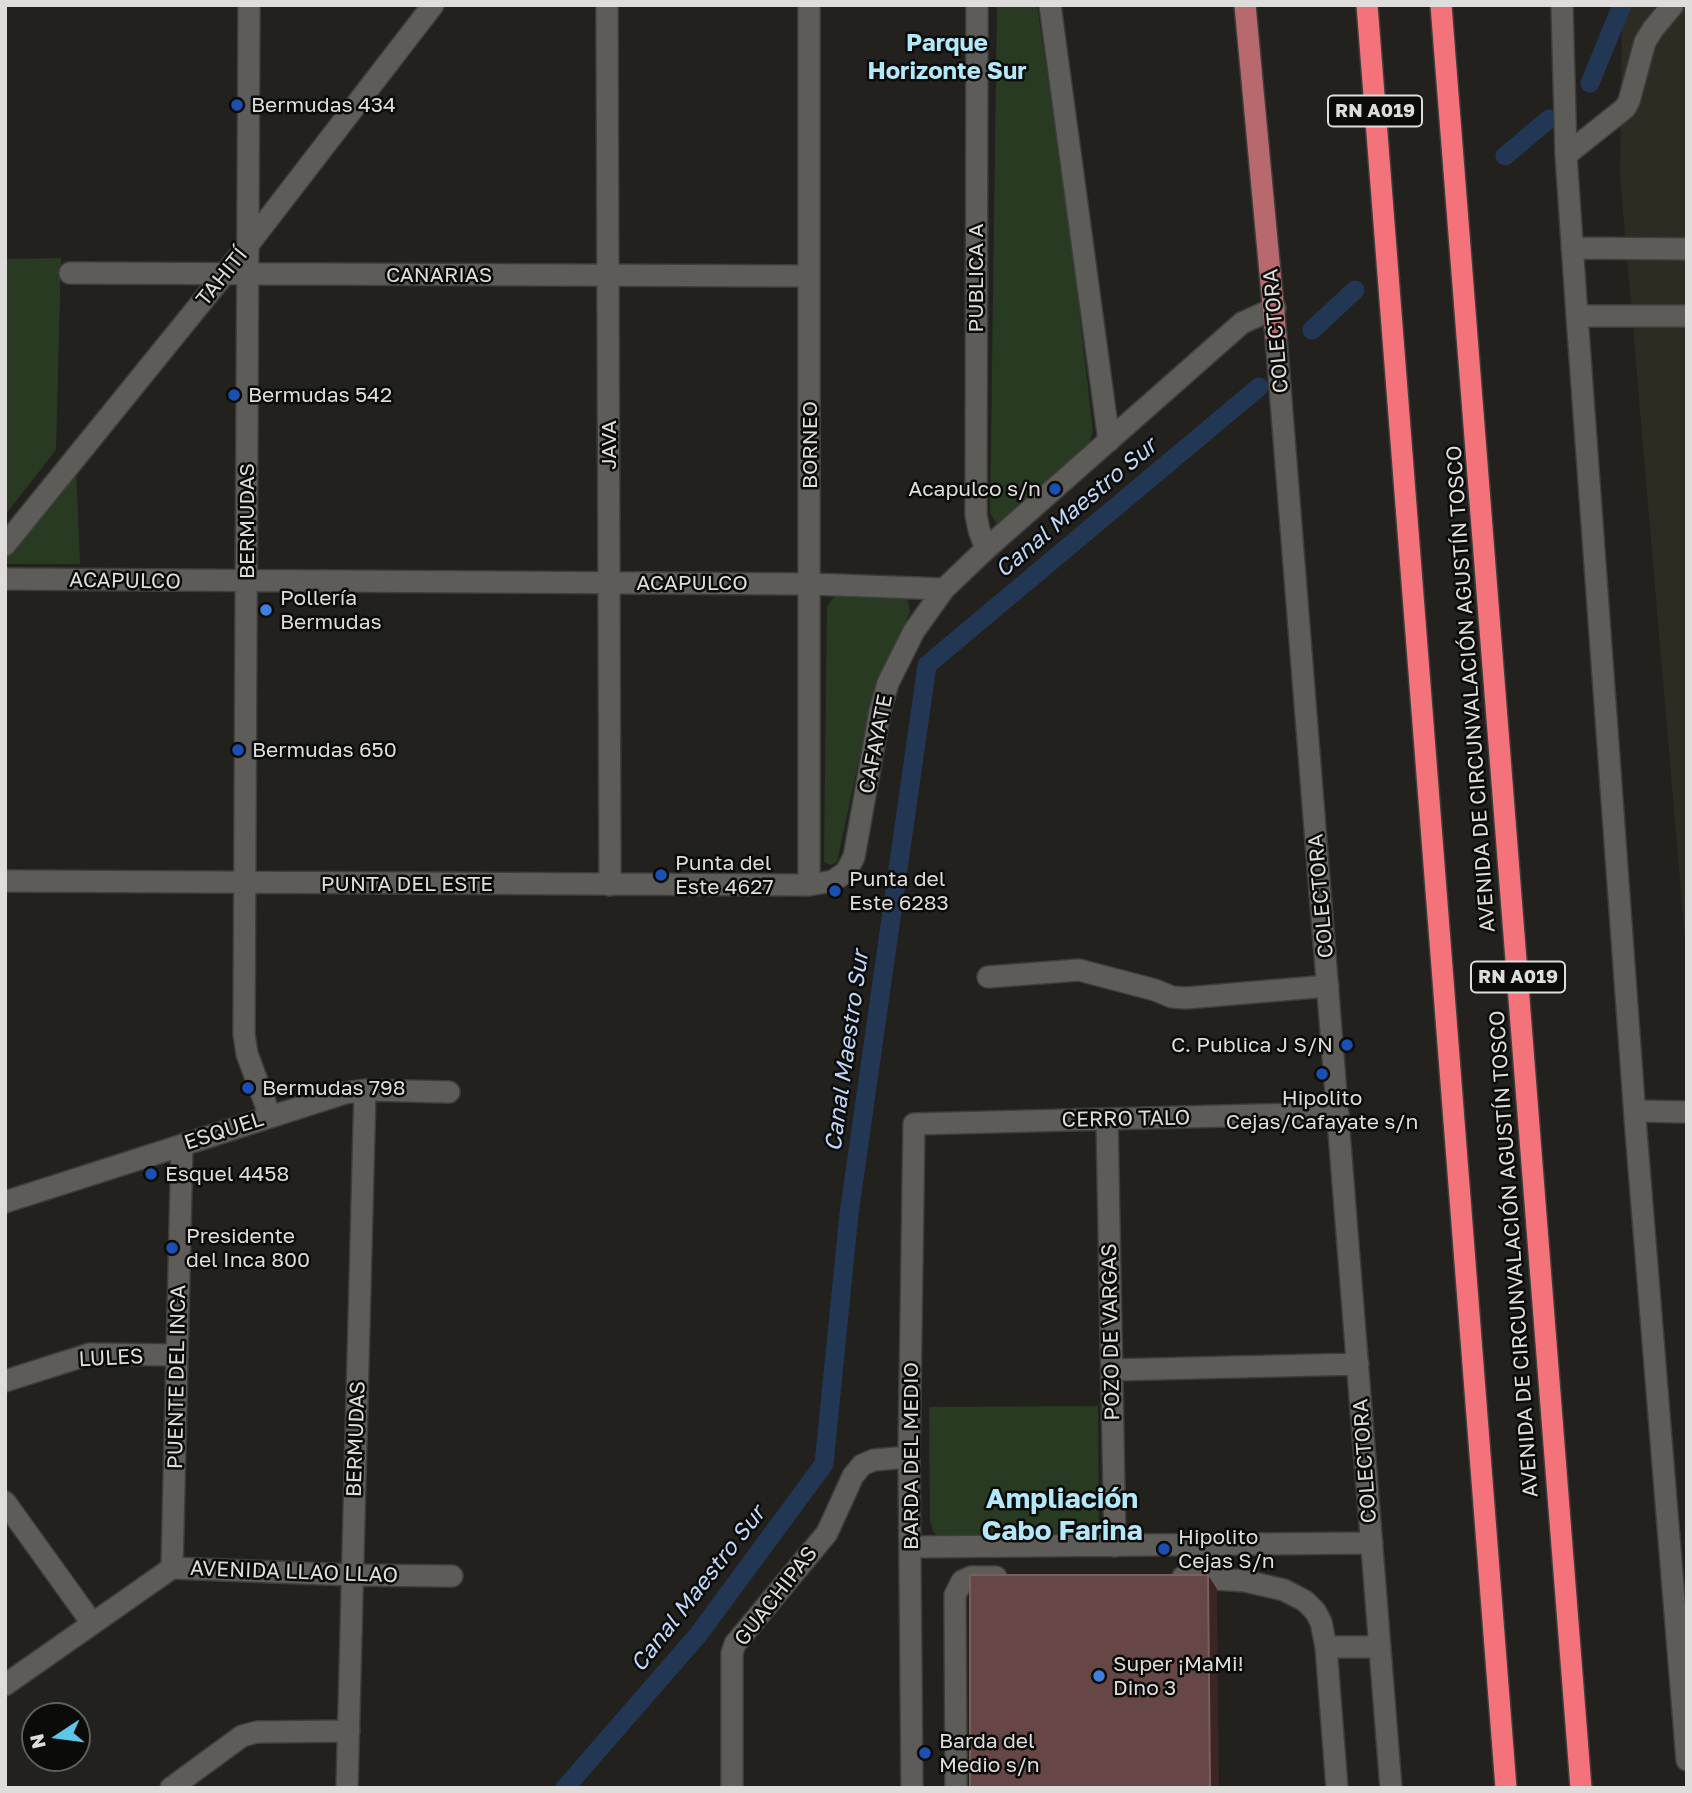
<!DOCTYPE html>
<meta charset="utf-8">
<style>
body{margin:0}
#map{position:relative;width:1692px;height:1793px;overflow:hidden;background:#22211e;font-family:"Golos Text",sans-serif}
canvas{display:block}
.frame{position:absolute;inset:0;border:7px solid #dedddc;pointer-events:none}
.north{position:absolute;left:21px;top:1702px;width:70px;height:70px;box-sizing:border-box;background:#0b0b09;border:2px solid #5f5f5d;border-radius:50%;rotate:257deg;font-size:19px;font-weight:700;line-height:28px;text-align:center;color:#dedddc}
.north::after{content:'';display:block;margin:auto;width:24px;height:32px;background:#5dc7e8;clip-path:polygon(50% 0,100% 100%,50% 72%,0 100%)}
</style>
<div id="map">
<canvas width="1692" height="1793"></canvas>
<div class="frame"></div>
<div class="north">N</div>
</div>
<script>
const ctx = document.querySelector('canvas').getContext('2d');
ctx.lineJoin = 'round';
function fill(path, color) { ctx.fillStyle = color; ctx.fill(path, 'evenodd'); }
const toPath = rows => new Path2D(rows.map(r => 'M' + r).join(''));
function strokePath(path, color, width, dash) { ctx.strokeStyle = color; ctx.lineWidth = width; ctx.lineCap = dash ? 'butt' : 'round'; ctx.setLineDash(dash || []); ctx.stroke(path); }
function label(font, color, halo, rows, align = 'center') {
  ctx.font = font + ' "Golos Text",sans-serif'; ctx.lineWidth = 5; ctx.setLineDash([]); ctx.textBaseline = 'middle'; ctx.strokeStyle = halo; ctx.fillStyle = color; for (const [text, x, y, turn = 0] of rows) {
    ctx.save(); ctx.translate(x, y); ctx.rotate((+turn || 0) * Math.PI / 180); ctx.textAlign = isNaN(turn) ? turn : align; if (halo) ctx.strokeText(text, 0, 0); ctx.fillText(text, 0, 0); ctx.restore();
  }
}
const built = toPath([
 [1622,5,1687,5,1687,963,1620,175]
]);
const green = toPath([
 [997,5,1037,5,1069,222,1093,431,1088,447,1009,521,996,523,990,513],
 [61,258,56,450,5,515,5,259],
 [76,470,80,564,7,564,6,552],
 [842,594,900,595,908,601,910,612,888,665,860,755,837,862,830,865,824,862,827,606,833,598],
 [1098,1406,1099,1521,1096,1531,1087,1539,939,1538,933,1531,930,1521,929,1407]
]);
const canal = toPath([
 [1590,83,1622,5],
 [1505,156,1549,119],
 [1312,330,1355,290],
 [565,1788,698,1635,824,1464,849,1214,927,665,1259,387]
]);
const minor = toPath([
 [249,5,244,1034,247,1054,270,1116],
 [607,5,610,885],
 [809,5,809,885],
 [977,5,976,515,979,530,986,549],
 [1050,5,1109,441],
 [1562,5,1566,155,1577,316,1636,1131,1687,1760],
 [1566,155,1625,108,1629,101,1645,42,1653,29,1673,5],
 [1572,248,1687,249],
 [70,273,808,276],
 [1577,316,1687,316],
 [1276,337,1391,1788],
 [5,545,248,245,433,5],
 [5,579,811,584,944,589],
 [5,881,809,885,833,881,846,872,854,857,880,711,888,683,914,631,944,589,986,549,1242,323,1275,308],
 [988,977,1079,970,1155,990,1172,997,1186,998,1328,986],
 [1635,1111,1687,1112],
 [1107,1119,1115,1546],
 [5,1202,345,1093,365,1090,449,1092],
 [1112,1370,1358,1364],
 [5,1381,90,1354,177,1355],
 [5,1502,92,1623],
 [911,1547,1372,1543],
 [172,1568,182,1145],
 [1183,1577,1245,1581,1284,1590,1305,1601,1315,1611,1321,1622,1326,1647,1337,1788],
 [1326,1647,1380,1647],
 [5,1685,172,1568,352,1575,452,1576],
 [171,1788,242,1736,257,1732,349,1731],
 [347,1788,365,1090],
 [732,1788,732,1653,735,1644,827,1533,853,1476,862,1465,874,1460,909,1457],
 [912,1788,909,1457,914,1124,1338,1113],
 [956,1788,955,1595,962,1581,971,1577,996,1577]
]);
const major = toPath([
 [1245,5,1276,337]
]);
const highway = toPath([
 [1367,5,1506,1788],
 [1441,5,1581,1788]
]);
const shadedWall = toPath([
 [1208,1575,1217,1589,1219,1788,1210,1788]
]);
const building = toPath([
 [970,1575,1208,1575,1210,1788,970,1788,970,1575]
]);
const markers = [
 [237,105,7,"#1a4fb4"],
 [234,395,7,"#1a4fb4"],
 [1055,489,7,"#1a4fb4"],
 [266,610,7,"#3f7fe0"],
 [238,750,7,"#1a4fb4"],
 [661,875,7,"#1a4fb4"],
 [835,891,7,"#1a4fb4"],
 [1347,1045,7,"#1a4fb4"],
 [1322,1074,7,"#1a4fb4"],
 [248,1088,7,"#1a4fb4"],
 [151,1174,7,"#1a4fb4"],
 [172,1248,7,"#1a4fb4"],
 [1164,1549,7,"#1a4fb4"],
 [1099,1676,7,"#3f7fe0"],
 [925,1753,7,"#1a4fb4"]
];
const shields = [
 [1375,111,94],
 [1518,977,94]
];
const shieldNames = [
 ["RN A019",1375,111],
 ["RN A019",1518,977]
];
const poiNames = [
 ["Bermudas 434",251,105],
 ["Bermudas 542",248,395],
 ["Acapulco s/n",1041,489,"right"],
 ["Pollería",280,598],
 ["Bermudas",280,622],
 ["Bermudas 650",252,750],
 ["Punta del",675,863],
 ["Este 4627",675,887],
 ["Punta del",849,879],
 ["Este 6283",849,903],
 ["C. Publica J S/N",1333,1045,"right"],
 ["Bermudas 798",262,1088],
 ["Hipolito",1322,1098,"center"],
 ["Cejas/Cafayate s/n",1322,1122,"center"],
 ["Esquel 4458",165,1174],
 ["Presidente",186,1236],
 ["del Inca 800",186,1260],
 ["Hipolito",1178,1537],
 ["Cejas S/n",1178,1561],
 ["Super ¡MaMi!",1113,1664],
 ["Dino 3",1113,1688],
 ["Barda del",939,1741],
 ["Medio s/n",939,1765]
];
const streetNames = [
 ["CANARIAS",439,275],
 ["TAHITÍ",222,277,-51],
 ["PUBLICA A",976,278,-90],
 ["COLECTORA",1276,331,-95],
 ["JAVA",609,445,-90],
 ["BORNEO",810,445,-90],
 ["BERMUDAS",247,521,-90],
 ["ACAPULCO",125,581,1],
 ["ACAPULCO",692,583],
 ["AVENIDA DE CIRCUNVALACIÓN AGUSTÍN TOSCO",1471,689,-94],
 ["CAFAYATE",876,744,-79],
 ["PUNTA DEL ESTE",407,884],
 ["COLECTORA",1321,896,-95],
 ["CERRO TALO",1126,1119,-1],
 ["ESQUEL",224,1131,-18],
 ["AVENIDA DE CIRCUNVALACIÓN AGUSTÍN TOSCO",1514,1254,-94],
 ["POZO DE VARGAS",1111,1332,-91],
 ["LULES",111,1358,-3],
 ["PUENTE DEL INCA",177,1377,-89],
 ["BERMUDAS",356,1439,-88],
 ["BARDA DEL MEDIO",911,1456,-90],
 ["COLECTORA",1365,1461,-94],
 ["AVENIDA LLAO LLAO",294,1572,2],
 ["GUACHIPAS",776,1596,-52]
];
const waterNames = [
 ["Canal Maestro Sur",1076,508,-40],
 ["Canal Maestro Sur",847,1051,-82],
 ["Canal Maestro Sur",698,1589,-52]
];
const quarterNames = [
 ["Parque",947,43],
 ["Horizonte Sur",947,71]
];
const districtNames = [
 ["Ampliación",1062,1499],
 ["Cabo Farina",1062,1531]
];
fill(built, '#2e2b23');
fill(green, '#283b22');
strokePath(canal, '#223754', 19);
strokePath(minor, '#3e3d3b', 24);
strokePath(major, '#3e3d3b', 24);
strokePath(highway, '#3e3d3b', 24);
strokePath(minor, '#5d5c59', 21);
strokePath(major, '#b8696d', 21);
strokePath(highway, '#f4727a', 21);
fill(shadedWall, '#3c2523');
fill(building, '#664745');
strokePath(building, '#795e5d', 2);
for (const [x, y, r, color] of markers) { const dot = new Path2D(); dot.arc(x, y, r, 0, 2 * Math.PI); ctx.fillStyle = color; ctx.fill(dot); strokePath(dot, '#0b0b09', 2.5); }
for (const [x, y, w] of shields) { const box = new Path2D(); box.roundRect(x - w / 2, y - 15.5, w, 31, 5); ctx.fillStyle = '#0b0b09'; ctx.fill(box); strokePath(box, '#dedddc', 2); }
label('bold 19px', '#dedddc', null, shieldNames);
label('21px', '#dedddc', '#0b0b09', poiNames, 'left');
label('21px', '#dedddc', '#0b0b09', streetNames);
label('italic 23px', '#bfd7f8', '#0b0b09', waterNames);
label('bold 24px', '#b3e8fb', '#0b0b09', quarterNames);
label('bold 28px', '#b3e8fb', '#0b0b09', districtNames);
</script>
